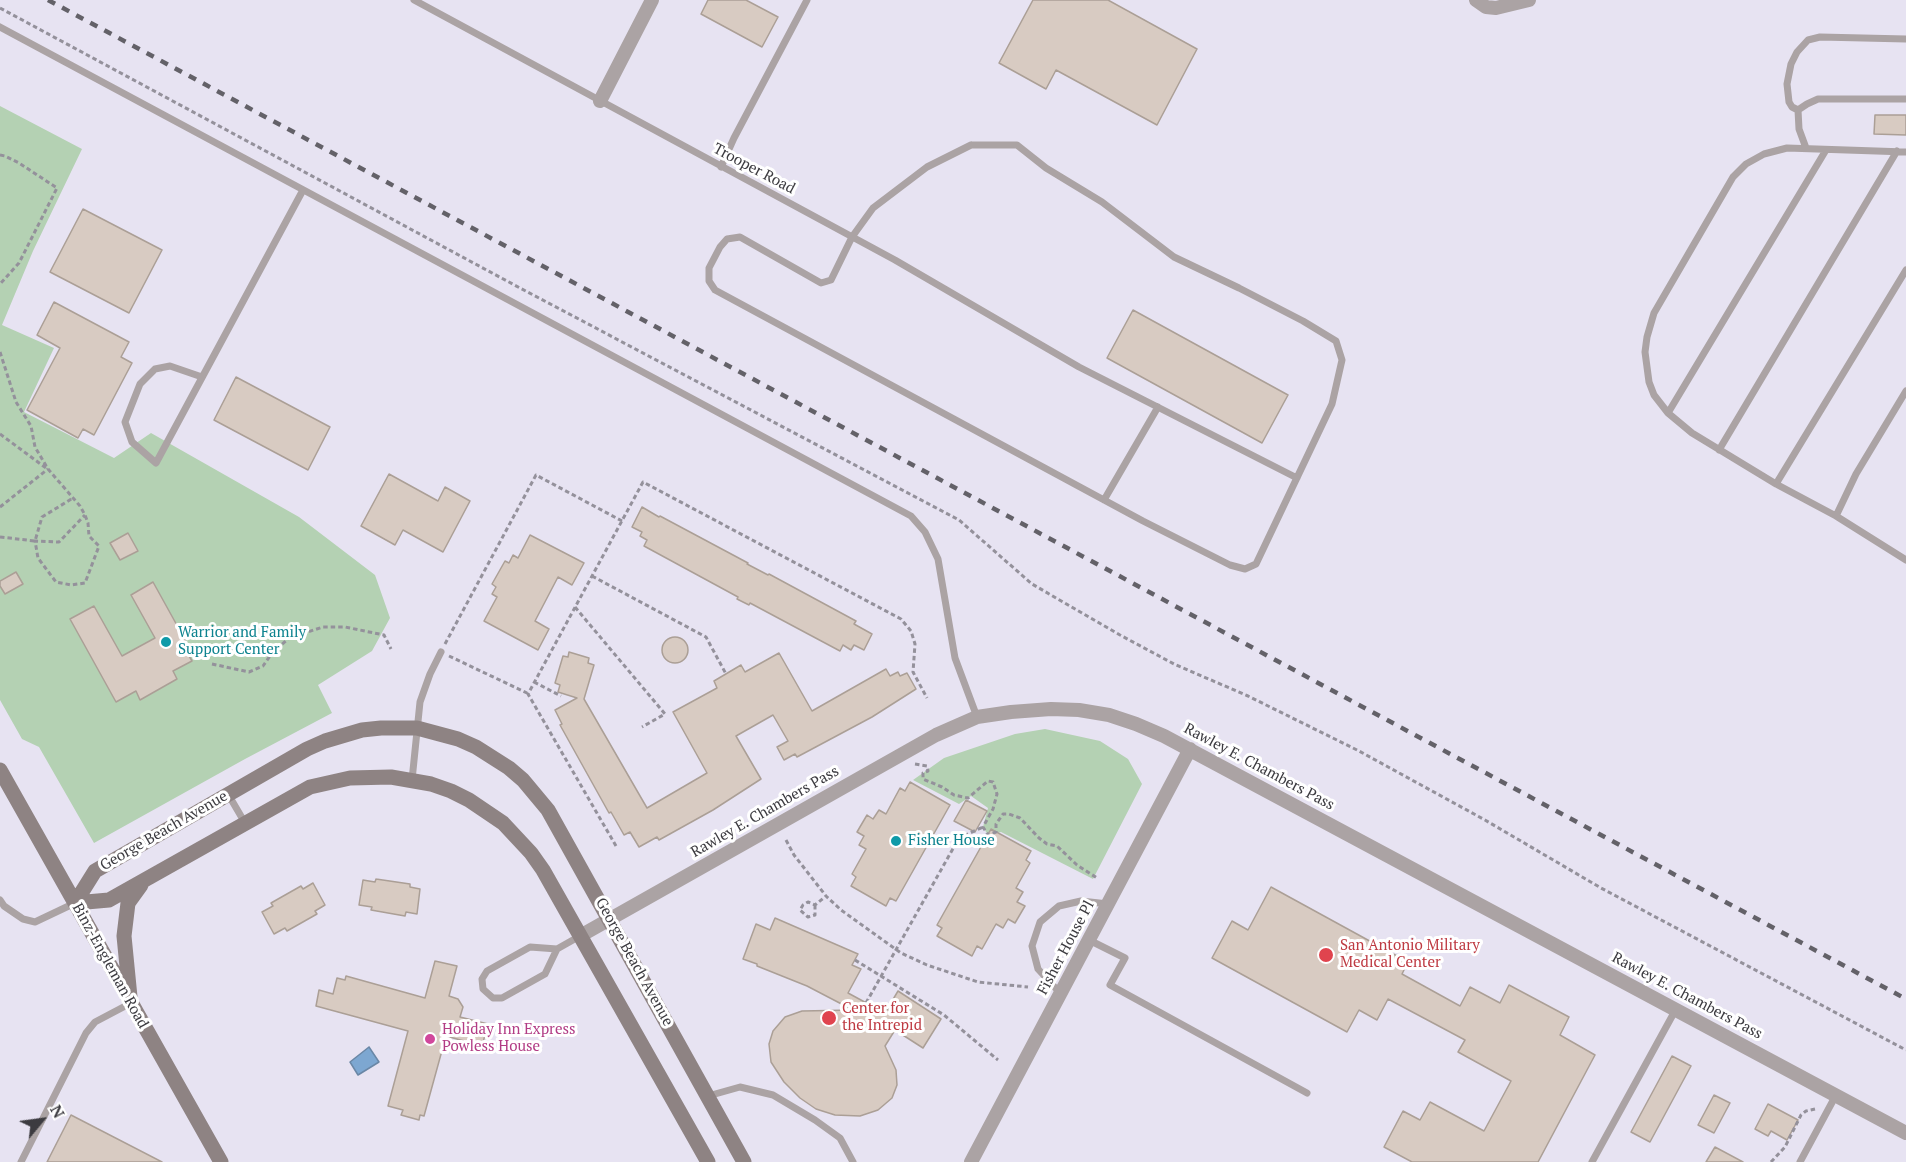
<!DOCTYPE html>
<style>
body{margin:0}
#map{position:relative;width:1906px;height:1162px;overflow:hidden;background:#e7e3f2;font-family:"PT Serif",serif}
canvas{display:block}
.north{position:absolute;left:12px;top:1090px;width:60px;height:60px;-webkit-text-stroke:4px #fff;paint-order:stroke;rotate:61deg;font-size:16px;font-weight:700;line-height:24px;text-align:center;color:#3c3b40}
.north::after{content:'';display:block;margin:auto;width:21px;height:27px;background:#3c3b40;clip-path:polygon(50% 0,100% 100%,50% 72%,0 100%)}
</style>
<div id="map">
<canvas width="1906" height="1162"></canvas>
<div class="north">N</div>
</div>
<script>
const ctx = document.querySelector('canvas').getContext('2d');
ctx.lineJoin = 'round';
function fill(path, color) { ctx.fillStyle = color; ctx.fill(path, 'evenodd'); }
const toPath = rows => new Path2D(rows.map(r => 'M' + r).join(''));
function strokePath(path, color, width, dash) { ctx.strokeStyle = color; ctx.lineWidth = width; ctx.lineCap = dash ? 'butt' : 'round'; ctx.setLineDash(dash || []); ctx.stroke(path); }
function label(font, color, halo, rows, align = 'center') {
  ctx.font = font + ' "PT Serif",serif'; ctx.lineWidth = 6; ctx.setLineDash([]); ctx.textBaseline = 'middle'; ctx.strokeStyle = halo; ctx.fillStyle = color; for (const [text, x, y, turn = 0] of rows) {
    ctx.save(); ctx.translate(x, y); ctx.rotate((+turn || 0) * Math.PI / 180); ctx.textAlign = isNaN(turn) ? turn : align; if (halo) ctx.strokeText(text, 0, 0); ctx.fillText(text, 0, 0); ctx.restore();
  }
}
const green = toPath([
 [0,106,82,149,33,251,2,325,54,348,24,412,114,458,151,433,299,517,375,575,390,618,372,651,318,685,332,713,245,759,94,843,39,747,22,739,0,700],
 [1045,729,1100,741,1128,759,1142,784,1093,879,1001,832,988,835,983,827,988,808,971,796,959,804,913,780,944,758,1015,734]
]);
const water = toPath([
 [369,1047,379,1062,358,1075,350,1062,369,1047]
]);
const building = toPath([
 [708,0,746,0,778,17,762,47,701,14,708,0],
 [1033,0,1108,0,1197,49,1157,125,1056,70,1046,89,999,63,1033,0],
 [1875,115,1906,115,1906,135,1874,134,1875,115],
 [83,209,162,250,129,313,50,272,83,209],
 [54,302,129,342,121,357,132,363,94,435,83,429,78,438,27,410,60,348,37,335,54,302],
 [1133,310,1288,395,1262,443,1107,358,1133,310],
 [236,377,330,427,308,470,214,420,236,377],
 [389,474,438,501,445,487,470,501,443,552,403,530,395,545,361,526,389,474],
 [642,507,659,517,660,516,748,563,747,564,768,575,769,574,856,621,854,624,872,634,864,650,854,645,851,650,843,645,840,651,750,603,749,605,737,599,738,597,644,546,647,540,640,536,642,532,632,527,642,507],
 [128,533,138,551,120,560,110,543,128,533],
 [530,535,584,563,572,585,558,577,535,621,549,629,538,650,484,621,497,597,492,594,496,587,492,584,505,561,509,563,513,555,518,558,530,535],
 [16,572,23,584,5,594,0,586,0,581,16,572],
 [153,582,189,647,185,649,192,661,173,671,177,679,140,700,136,691,116,702,70,619,94,606,122,656,155,638,131,595,153,582],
 '662 650a13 13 0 1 1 26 0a13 13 0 1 1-26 0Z',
 [569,652,589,658,588,663,594,665,584,699,647,808,707,773,673,712,717,688,714,681,741,665,745,672,779,653,812,711,886,669,890,676,898,672,900,676,907,673,916,689,872,717,797,757,795,754,784,760,777,747,788,741,773,715,736,736,761,779,713,810,659,840,657,837,639,847,630,832,624,835,611,812,609,813,560,725,562,724,555,710,577,698,558,692,560,685,555,683,563,656,568,657,569,652],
 [910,782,950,805,896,901,890,898,886,906,851,886,856,877,852,874,866,849,859,845,864,836,857,832,867,815,873,819,879,810,886,814,900,788,905,791,910,782],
 [966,800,987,811,975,832,954,821,966,800],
 [991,829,1031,851,1026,860,1030,863,1016,888,1023,892,1017,902,1025,906,1015,923,1008,919,1003,928,996,924,982,949,977,946,972,956,937,936,942,928,937,925,991,829],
 [376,879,410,884,410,887,420,889,417,914,406,912,405,916,371,910,372,907,359,905,363,880,375,882,376,879],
 [313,883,325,905,315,911,317,914,287,931,285,928,274,934,262,912,273,906,271,903,301,886,303,889,313,883],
 [1271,887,1408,962,1402,974,1460,1006,1470,987,1500,1003,1509,985,1569,1017,1560,1035,1595,1055,1538,1162,1412,1162,1384,1147,1403,1111,1420,1120,1430,1102,1484,1131,1511,1081,1458,1052,1465,1040,1388,999,1377,1020,1359,1010,1347,1032,1212,958,1232,921,1248,930,1271,887],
 [775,918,858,954,852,965,861,969,848,993,885,1013,898,991,941,1019,923,1048,895,1030,885,1046,896,1070,897,1085,892,1098,878,1110,860,1116,835,1115,816,1109,800,1098,784,1082,771,1062,769,1044,773,1031,785,1017,802,1011,853,1010,807,986,757,966,757,964,743,959,756,924,770,930,775,918],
 [435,961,457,966,449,996,458,999,463,1007,460,1017,488,1024,482,1046,446,1036,424,1116,420,1115,419,1120,401,1115,403,1110,388,1106,408,1031,316,1006,319,990,333,994,337,978,345,980,346,976,425,998,435,961],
 [1672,1056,1691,1066,1650,1142,1631,1132,1672,1056],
 [1714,1095,1730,1103,1714,1133,1698,1125,1714,1095],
 [1768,1104,1798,1120,1787,1140,1771,1131,1768,1136,1755,1129,1768,1104],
 [71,1115,162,1162,47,1162,71,1115],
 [1715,1147,1743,1162,1706,1162,1715,1147]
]);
const path = toPath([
 [0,8,520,288,959,520,1032,584,1120,635,1174,664,1248,696,1359,751,1485,820,1601,888,1906,1050],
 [0,155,5,156,19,163,57,188,19,263,0,284],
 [0,352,16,402,31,426,35,447,48,469,80,506,85,515,88,523,89,536,99,546,85,583,71,585,56,582,38,558,35,541,59,542,85,515],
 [0,434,46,468],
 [0,507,48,469],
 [0,537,35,541,42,517,73,498],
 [592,576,706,637,726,674],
 [575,607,665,714,642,727],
 [445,644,536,475,622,521],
 [449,656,527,693],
 [212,664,249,672,263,666,272,653,289,638,323,627,345,627,384,635,391,649],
 [534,682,561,696],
 [915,764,927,766,928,771,923,773,923,779,942,787,954,795,968,798,988,781,993,782,997,794,993,809,983,827,988,835,996,832,996,824,1003,814,1009,814,1020,818,1039,838,1047,844,1057,846,1077,865,1097,878],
 [786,840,794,855,826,896,841,910,901,953,927,965,978,982,1028,987],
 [616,846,528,694,643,482,901,619,911,631,915,644,913,672,927,698],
 [815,905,815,915,808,917,800,910,803,905,808,902,815,905,826,896],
 [855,960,944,1015,998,1060],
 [866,1003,959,838,983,827],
 [1771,1162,1785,1147,1801,1115,1806,1111,1815,1109]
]);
const lane = toPath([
 [414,0,895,260,1079,367,1297,478],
 [0,27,911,516,925,532,938,559,955,658,977,717],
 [1798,110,1792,107,1789,102,1787,84,1791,64,1797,52,1808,40,1820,37,1906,39],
 [971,145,1017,145,1046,168,1102,202,1174,257,1239,288,1303,321,1336,341,1342,360,1332,404,1256,564,1245,569,1230,565,1143,521,715,290,709,281,709,268,720,247,727,239,740,237,821,283,831,280,852,237,873,208,927,167,971,145],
 [1806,148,1799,129,1798,110,1807,104,1818,99,1906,99],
 [1906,152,1787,148,1764,154,1746,164,1733,177,1654,313,1647,337,1645,352,1649,382,1654,395,1668,413,1692,433,1776,484,1836,516,1906,560],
 [721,167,734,138,807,0],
 [202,377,170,366,155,369,140,384,125,422,132,442,156,463,303,190],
 [1668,413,1826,150],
 [1719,450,1897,151],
 [1776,484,1906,270],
 [1104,500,1158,407],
 [1836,516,1856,474,1906,391],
 [412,780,420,702,430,674,441,652],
 [228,794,245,823],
 [0,900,4,906,23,919,35,922,75,903],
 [1089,940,1125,958,1110,985,1307,1093],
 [557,949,545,974,502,998,493,998,483,989,482,979,487,971,530,947,557,949,580,936],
 [1060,993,1038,969,1032,946,1040,922,1059,906,1081,901,1108,904],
 [708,1096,740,1087,773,1095,815,1120,840,1138,853,1162],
 [21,1162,86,1033,95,1022,131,1003],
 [1592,1162,1676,1009],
 [1800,1162,1836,1095]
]);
const street = toPath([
 [1476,0,1486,7,1496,8,1529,0],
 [600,101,652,0],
 [580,936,936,735,977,717,1011,712,1051,709,1079,710,1109,715,1136,724,1164,736,1906,1133],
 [971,1162,1190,749]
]);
const secondary = toPath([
 [0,770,221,1162],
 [75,903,95,871,307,749,325,741,362,730,381,728,417,728,458,739,476,747,509,768,523,780,548,810,744,1162],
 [75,903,109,900,310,787,350,778,391,777,431,784,451,791,469,800,503,823,531,853,543,870,708,1162],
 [130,997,124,936,128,903,141,885]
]);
const rail = toPath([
 [48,0,1906,999]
]);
const markers = [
 [166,642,6,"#0f9aa8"],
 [896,841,6,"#0f9aa8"],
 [1326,955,8,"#e0444e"],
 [829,1018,8,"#e0444e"],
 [430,1039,6,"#d1479c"]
];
const streetNames = [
 ["Trooper Road",754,169,28],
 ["Rawley E. Chambers Pass",1259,767,28],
 ["Rawley E. Chambers Pass",765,812,-30],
 ["George Beach Avenue",164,831,-30],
 ["Fisher House Pl",1066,948,-62],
 ["George Beach Avenue",634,962,61],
 ["Binz-Engleman Road",110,966,61],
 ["Rawley E. Chambers Pass",1687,996,28]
];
const cultureNames = [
 ["Warrior and Family",178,633],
 ["Support Center",178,650],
 ["Fisher House",908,841]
];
const healthNames = [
 ["San Antonio Military",1340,946],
 ["Medical Center",1340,963],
 ["Center for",842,1009],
 ["the Intrepid",842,1026]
];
const hotelNames = [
 ["Holiday Inn Express",442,1030],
 ["Powless House",442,1047]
];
fill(green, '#b4d1b3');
fill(water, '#7da7d1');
strokePath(water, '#6a87a6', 1.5);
fill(building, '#d8cbc2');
strokePath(building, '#ab9f96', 1.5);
strokePath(path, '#94919b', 3, [4.5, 3]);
strokePath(lane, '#aba3a4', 7);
strokePath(street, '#aba3a4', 14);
strokePath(secondary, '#8e8383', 15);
strokePath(rail, '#636168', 4.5, [8, 8]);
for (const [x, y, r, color] of markers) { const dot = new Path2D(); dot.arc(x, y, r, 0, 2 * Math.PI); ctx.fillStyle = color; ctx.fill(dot); strokePath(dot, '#fff', 2); }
label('15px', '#3c3b40', '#fff', streetNames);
label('15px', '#0d838f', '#fff', cultureNames, 'left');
label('15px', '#be3a42', '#fff', healthNames, 'left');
label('15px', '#b23c85', '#fff', hotelNames, 'left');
</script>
